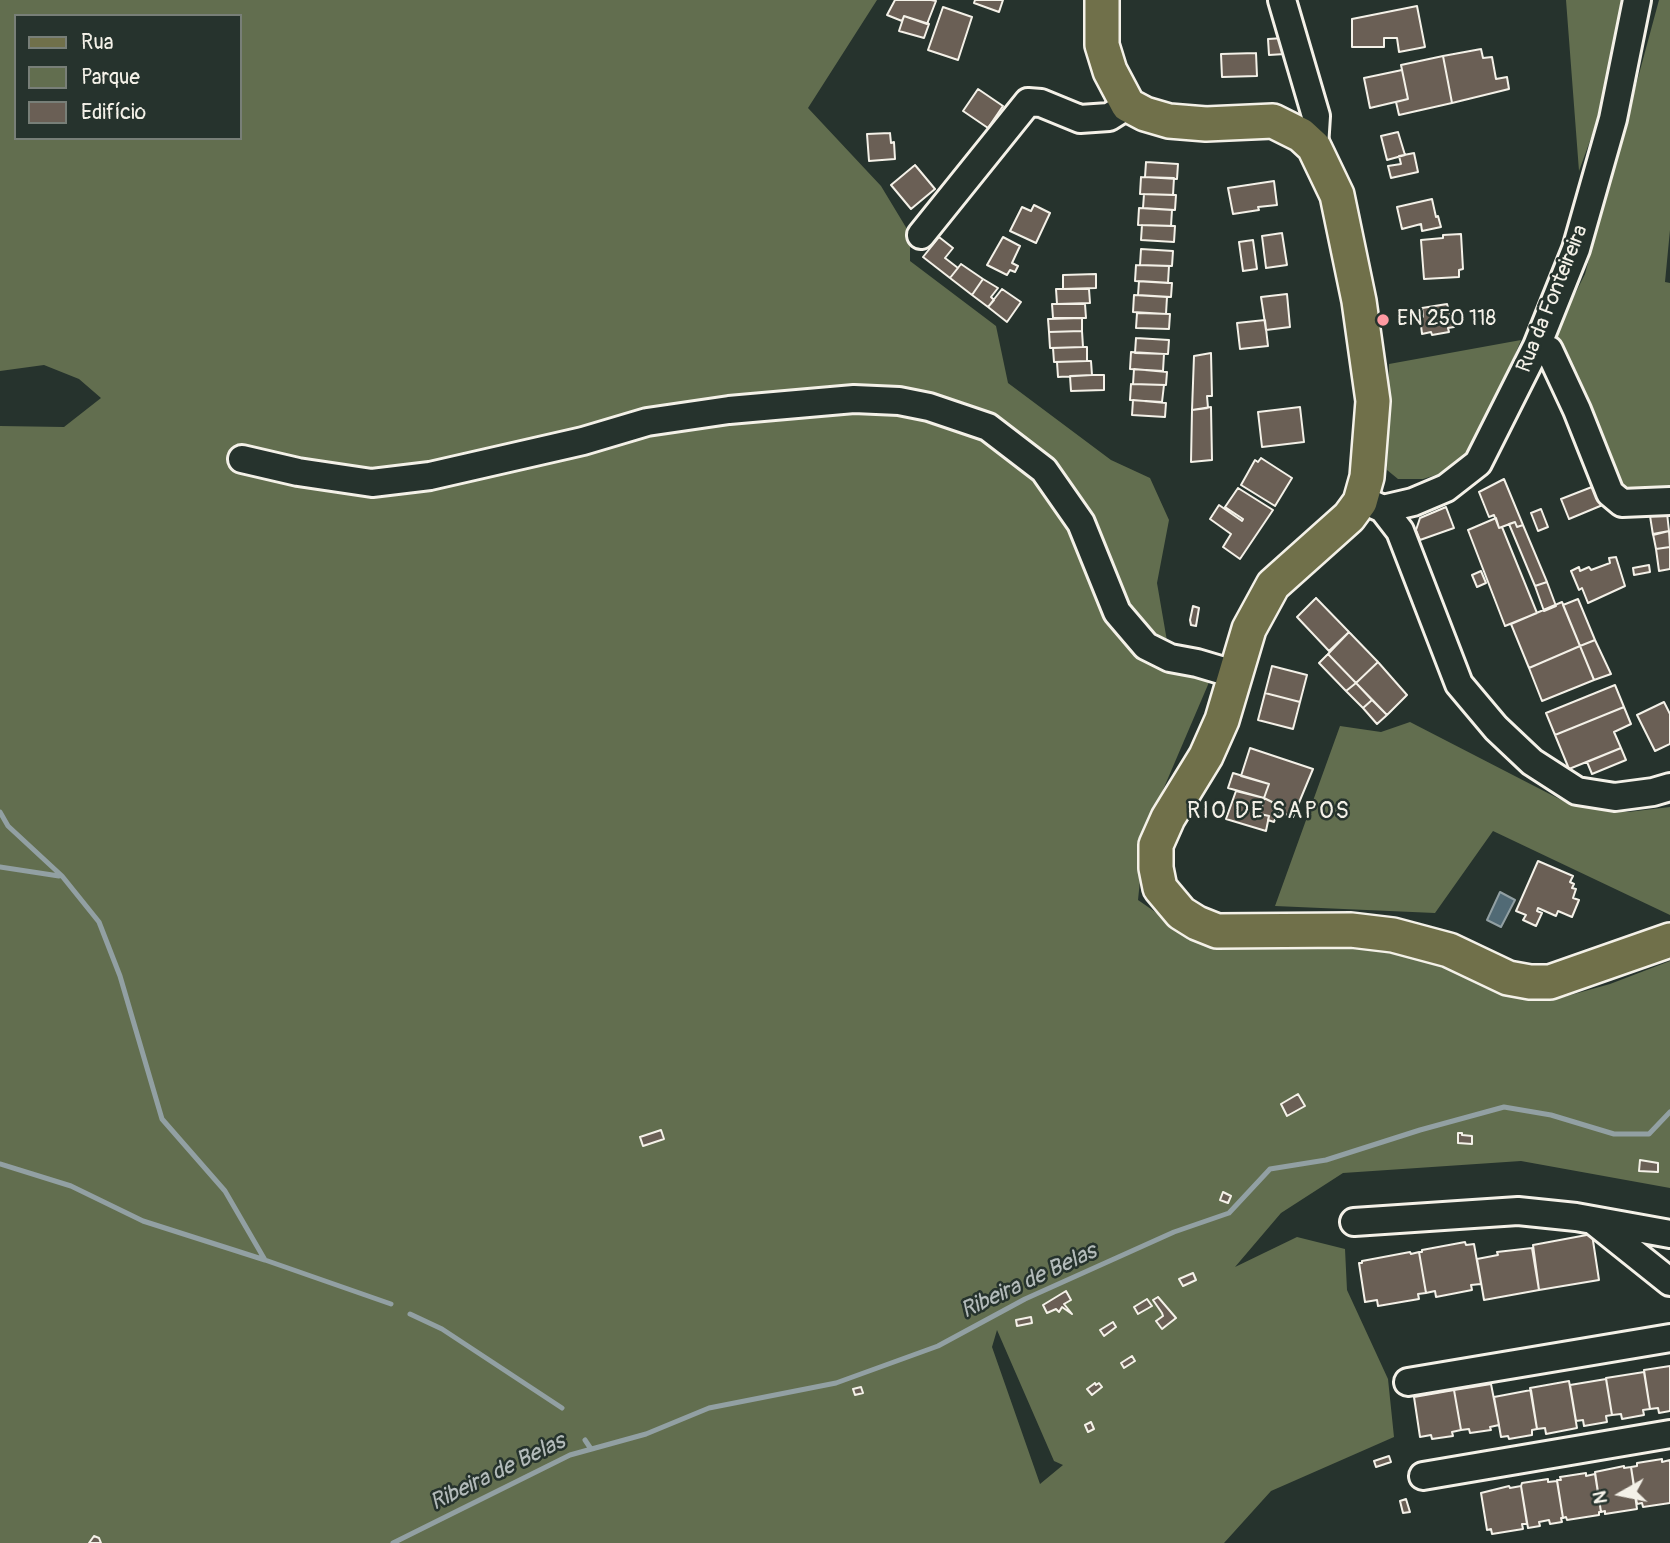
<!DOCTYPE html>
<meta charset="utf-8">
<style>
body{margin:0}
#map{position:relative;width:1670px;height:1543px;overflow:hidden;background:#26332d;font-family:Pangolin,sans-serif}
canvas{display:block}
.legend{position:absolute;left:14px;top:14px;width:228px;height:126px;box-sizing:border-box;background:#26332d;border:2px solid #787f78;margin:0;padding:9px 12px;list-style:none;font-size:21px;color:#f4f1e8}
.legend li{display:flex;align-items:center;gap:14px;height:35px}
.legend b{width:35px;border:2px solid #787f78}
.north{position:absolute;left:1586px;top:1459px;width:70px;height:70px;-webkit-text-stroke:5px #26332d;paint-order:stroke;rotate:261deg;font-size:19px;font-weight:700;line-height:28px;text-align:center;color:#f4f1e8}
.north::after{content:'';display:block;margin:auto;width:24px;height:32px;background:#f4f1e8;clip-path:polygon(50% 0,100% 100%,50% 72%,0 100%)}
</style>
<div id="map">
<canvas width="1670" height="1543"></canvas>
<ul class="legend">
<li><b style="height:9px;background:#70704a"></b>Rua</li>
<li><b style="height:19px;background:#626e4f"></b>Parque</li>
<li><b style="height:19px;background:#6a5f55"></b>Edifício</li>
</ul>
<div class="north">N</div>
</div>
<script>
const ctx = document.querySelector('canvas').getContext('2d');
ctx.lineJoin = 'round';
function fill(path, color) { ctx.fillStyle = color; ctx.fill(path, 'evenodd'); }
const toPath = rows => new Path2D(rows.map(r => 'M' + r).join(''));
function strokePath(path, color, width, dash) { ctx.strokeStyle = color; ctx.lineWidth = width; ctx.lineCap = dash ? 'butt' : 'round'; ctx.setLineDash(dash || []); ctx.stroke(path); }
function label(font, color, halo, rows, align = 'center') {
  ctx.font = font + ' Pangolin,sans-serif'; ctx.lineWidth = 5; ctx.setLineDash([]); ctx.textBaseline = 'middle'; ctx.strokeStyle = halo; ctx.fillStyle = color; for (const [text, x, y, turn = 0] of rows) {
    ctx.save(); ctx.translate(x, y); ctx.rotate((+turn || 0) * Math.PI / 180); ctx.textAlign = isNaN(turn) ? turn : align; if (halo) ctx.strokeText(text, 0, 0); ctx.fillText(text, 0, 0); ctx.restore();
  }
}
const green = toPath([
 [0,0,877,0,808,108,881,186,910,234,910,261,996,326,1008,383,1111,460,1150,478,1169,520,1157,583,1167,641,1210,680,1145,832,1138,900,1200,943,1379,945,1424,957,1493,990,1549,1001,1610,984,1670,961,1670,1188,1521,1161,1343,1173,1281,1213,1235,1267,1297,1237,1345,1249,1347,1290,1388,1379,1394,1437,1271,1491,1224,1543,0,1543,0,426,64,427,101,398,79,379,44,365,0,371],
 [16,16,240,16,240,138,16,138],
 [997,1330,1054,1461,1063,1465,1040,1484,992,1347],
 [1566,0,1624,0,1622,53,1579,171],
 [1659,0,1670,0,1670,230,1665,282,1670,283,1670,492,1647,496,1617,483,1554,336,1585,274],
 [1521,340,1480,439,1458,468,1423,479,1398,479,1387,470,1389,364],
 [1410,722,1573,806,1628,812,1670,807,1670,915,1493,831,1435,913,1275,906,1340,726,1381,732]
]);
const water = toPath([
 [1500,892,1515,900,1501,927,1487,920,1500,892]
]);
const stream = toPath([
 [0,812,8,826,62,876,99,922,120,976,162,1119,225,1191,265,1260,391,1304],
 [0,867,59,876],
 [0,1164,71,1186,143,1221,265,1260],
 [410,1314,442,1329,562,1408],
 [585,1440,591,1449],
 [393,1543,570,1455,646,1434,709,1408,836,1383,938,1346,1025,1299,1174,1232,1229,1213,1270,1169,1326,1160,1420,1130,1504,1107,1551,1115,1614,1134,1649,1134,1670,1112]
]);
const building = toPath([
 [895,0,931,0,936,1,927,24,904,16,902,21,887,15,895,0],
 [975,0,1003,0,999,12,974,3,975,0],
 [1417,6,1425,47,1399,52,1397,38,1384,38,1384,47,1352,47,1352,19,1417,6],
 [943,7,972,17,958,60,928,50,943,7],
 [904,16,929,24,924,38,899,31,904,16],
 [1284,38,1285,54,1269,55,1268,39,1284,38],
 [1481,49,1483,58,1492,57,1496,79,1507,77,1509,89,1452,103,1443,56,1481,49],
 [1256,53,1257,76,1222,77,1221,54,1256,53],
 [1443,56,1452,103,1399,115,1396,102,1408,99,1401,65,1443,56],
 [1402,70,1408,99,1370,108,1364,78,1402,70],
 [978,89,1003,106,988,128,963,111,978,89],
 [1398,132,1405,155,1387,160,1381,136,1398,132],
 [890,133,891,143,894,142,895,159,869,161,867,134,890,133],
 [1414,153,1418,172,1391,178,1388,166,1401,164,1399,156,1414,153],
 [1146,162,1178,164,1177,179,1145,177,1146,162],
 [915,165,935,189,911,209,891,185,915,165],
 [1141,177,1174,178,1173,195,1140,194,1141,177],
 [1274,181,1277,205,1258,207,1259,210,1233,214,1228,188,1274,181],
 [1144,194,1176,195,1175,210,1143,208,1144,194],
 [1432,199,1436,217,1438,216,1441,227,1422,231,1421,224,1402,229,1397,207,1432,199],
 [1034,205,1050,213,1036,243,1010,231,1022,207,1031,211,1034,205],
 [1139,208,1172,210,1171,226,1138,225,1139,208],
 [1142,225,1175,226,1174,242,1141,240,1142,225],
 [1282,233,1287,265,1266,268,1262,236,1282,233],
 [1461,234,1463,269,1459,270,1459,277,1424,279,1421,240,1443,238,1443,235,1461,234],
 [939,237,953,248,945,258,958,268,950,278,923,257,939,237],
 [1003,237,1020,246,1012,263,1018,266,1015,272,1010,270,1007,275,987,265,1003,237],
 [1253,240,1257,269,1243,271,1239,242,1253,240],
 [1141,249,1173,251,1172,266,1140,265,1141,249],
 [961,264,983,279,972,295,950,278,961,264],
 [1136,265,1169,266,1168,283,1135,281,1136,265],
 [1096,274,1096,288,1063,289,1063,275,1096,274],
 [983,279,998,288,991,297,994,300,988,307,972,295,983,279],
 [1139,281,1172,283,1171,297,1138,295,1139,281],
 [1002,289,1021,302,1007,322,988,307,1002,289],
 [1056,289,1089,289,1090,303,1057,304,1056,289],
 [1287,294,1290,327,1266,330,1261,297,1287,294],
 [1134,295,1167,297,1166,314,1133,312,1134,295],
 [1052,304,1085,304,1086,318,1053,318,1052,304],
 [1447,304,1454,327,1448,328,1449,332,1432,335,1431,332,1422,334,1420,317,1423,317,1422,308,1447,304],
 [1137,313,1170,314,1169,329,1136,328,1137,313],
 [1082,318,1082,331,1049,332,1048,319,1082,318],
 [1265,320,1268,346,1240,349,1237,323,1265,320],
 [1082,331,1083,347,1050,348,1049,332,1082,331],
 [1136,338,1169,340,1168,354,1135,353,1136,338],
 [1083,347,1087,347,1087,361,1054,362,1053,348,1083,347],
 [1131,352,1164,354,1163,371,1130,369,1131,352],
 [1211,353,1212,396,1207,396,1208,408,1192,410,1194,356,1211,353],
 [1087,361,1091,361,1092,375,1058,377,1057,362,1087,361],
 [1134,369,1167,372,1166,385,1133,384,1134,369],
 [1092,375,1104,375,1104,390,1071,391,1070,376,1092,375],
 [1131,384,1164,385,1162,402,1130,400,1131,384],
 [1133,400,1166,403,1165,417,1132,415,1133,400],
 [1211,407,1212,460,1191,462,1192,410,1211,407],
 [1300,407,1304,442,1262,447,1258,412,1300,407],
 [1261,458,1292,478,1275,506,1241,485,1255,460,1258,462,1261,458],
 [1504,479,1523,525,1517,527,1515,522,1499,528,1494,515,1489,517,1479,492,1504,479],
 [1597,485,1605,504,1569,519,1561,499,1597,485],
 [1238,488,1273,510,1240,559,1223,547,1231,534,1210,519,1219,505,1242,521,1243,519,1225,507,1238,488],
 [1446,507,1454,528,1420,540,1416,530,1420,518,1446,507],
 [1541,509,1548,527,1538,531,1531,513,1541,509],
 [1667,513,1669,531,1653,535,1650,516,1667,513],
 [1496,518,1499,528,1502,527,1537,613,1505,626,1468,530,1496,518],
 [1515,522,1517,527,1523,525,1547,582,1535,586,1509,524,1515,522],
 [1669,531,1670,547,1656,549,1653,534,1669,531],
 [1670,547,1670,569,1659,571,1656,549,1670,547],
 [1616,557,1625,586,1588,603,1582,588,1579,590,1571,571,1579,567,1580,571,1589,567,1591,570,1610,563,1609,558,1616,557],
 [1649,565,1650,572,1634,575,1633,568,1649,565],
 [1481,571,1486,583,1477,587,1472,575,1481,571],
 [1547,582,1556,606,1544,611,1535,586,1547,582],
 [1316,598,1349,632,1329,651,1297,617,1316,598],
 [1578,599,1595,640,1580,646,1563,605,1578,599],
 [1562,602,1580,646,1529,668,1511,624,1562,602],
 [1193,606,1199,608,1196,626,1191,625,1190,620,1193,606],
 [1349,632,1378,662,1356,683,1328,654,1349,632],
 [1595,640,1611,674,1594,680,1580,646,1595,640],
 [1580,646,1594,680,1542,701,1529,668,1580,646],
 [1328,654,1356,683,1346,691,1319,663,1328,654],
 [1378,662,1407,695,1387,715,1356,683,1378,662],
 [1272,666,1307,675,1300,702,1265,693,1272,666],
 [1356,683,1372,700,1363,708,1346,691,1356,683],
 [1615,685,1624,707,1555,735,1546,713,1615,685],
 [1265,693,1300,702,1293,729,1258,720,1265,693],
 [1372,700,1387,715,1377,724,1363,708,1372,700],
 [1664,702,1670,714,1670,744,1655,751,1637,715,1664,702],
 [1624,707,1631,724,1614,732,1621,748,1569,769,1555,735,1624,707],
 [1250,748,1313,769,1293,817,1277,811,1276,804,1264,798,1269,784,1241,776,1250,748],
 [1621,748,1626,760,1592,774,1587,762,1621,748],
 [1233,773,1269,784,1264,798,1228,788,1233,773],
 [1236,791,1264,798,1260,814,1269,816,1266,831,1226,819,1236,791],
 [1264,798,1276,804,1278,811,1274,822,1268,820,1269,816,1260,814,1264,798],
 [1538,861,1573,876,1570,882,1574,884,1572,888,1576,889,1573,898,1579,900,1572,917,1558,911,1556,916,1538,908,1537,911,1542,913,1536,926,1523,920,1526,915,1516,911,1538,861],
 [1298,1094,1305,1106,1287,1116,1281,1104,1298,1094],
 [661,1130,664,1139,643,1146,640,1137,661,1130],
 [1458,1133,1462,1133,1462,1135,1472,1136,1472,1144,1458,1143,1458,1133],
 [1640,1160,1658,1163,1658,1172,1639,1171,1640,1160],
 [1223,1192,1231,1196,1228,1203,1220,1200,1223,1192],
 [1592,1234,1599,1280,1539,1290,1533,1245,1592,1234],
 [1465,1242,1466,1245,1474,1244,1481,1284,1471,1285,1472,1290,1436,1297,1435,1291,1426,1293,1419,1252,1422,1252,1422,1250,1465,1242],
 [1532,1248,1539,1290,1484,1300,1477,1259,1498,1255,1497,1252,1532,1248],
 [1410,1252,1411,1254,1419,1252,1426,1293,1418,1294,1419,1299,1378,1306,1377,1300,1365,1302,1359,1263,1362,1263,1362,1261,1410,1252],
 [1193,1273,1196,1280,1183,1286,1179,1279,1193,1273],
 [1066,1291,1071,1300,1064,1304,1072,1314,1062,1307,1059,1312,1056,1309,1047,1313,1043,1305,1066,1291],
 [1158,1297,1176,1318,1162,1329,1156,1321,1163,1316,1162,1313,1153,1300,1158,1297],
 [1147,1299,1152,1306,1138,1314,1134,1307,1147,1299],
 [1031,1317,1032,1323,1017,1326,1016,1320,1031,1317],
 [1113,1322,1116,1327,1104,1336,1100,1330,1113,1322],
 [1132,1356,1135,1361,1124,1368,1121,1363,1132,1356],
 [1670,1366,1670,1411,1659,1413,1658,1408,1650,1409,1644,1370,1670,1366],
 [1644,1372,1650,1409,1643,1410,1644,1415,1622,1419,1621,1414,1612,1415,1606,1378,1644,1372],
 [1606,1379,1612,1415,1606,1416,1607,1422,1584,1426,1583,1420,1576,1421,1570,1385,1606,1379],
 [1569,1381,1577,1428,1546,1434,1545,1428,1537,1429,1530,1388,1569,1381],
 [1095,1383,1096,1385,1099,1383,1102,1387,1092,1395,1087,1389,1095,1383],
 [1491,1384,1499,1425,1490,1427,1491,1430,1470,1433,1469,1429,1461,1430,1454,1390,1491,1384],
 [861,1387,863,1393,855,1395,853,1389,861,1387],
 [1454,1390,1461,1430,1452,1432,1453,1436,1432,1439,1431,1435,1420,1437,1414,1397,1454,1390],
 [1531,1390,1537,1429,1532,1430,1532,1435,1509,1439,1508,1436,1501,1437,1494,1397,1531,1390],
 [1091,1422,1094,1429,1088,1432,1085,1425,1091,1422],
 [1389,1456,1391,1462,1376,1467,1374,1461,1389,1456],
 [1662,1459,1662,1462,1670,1460,1670,1503,1643,1507,1642,1503,1637,1504,1631,1467,1637,1466,1637,1463,1662,1459],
 [1624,1466,1624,1468,1631,1467,1637,1509,1605,1514,1605,1511,1601,1512,1595,1472,1624,1466],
 [1586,1473,1586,1476,1595,1474,1601,1512,1599,1512,1599,1515,1567,1520,1566,1517,1563,1518,1557,1480,1561,1480,1560,1477,1586,1473],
 [1548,1479,1548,1482,1557,1481,1563,1518,1561,1518,1562,1522,1550,1524,1549,1520,1539,1522,1540,1526,1528,1528,1521,1486,1522,1483,1548,1479],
 [1509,1486,1510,1488,1521,1486,1527,1524,1522,1524,1523,1529,1492,1534,1491,1529,1487,1530,1481,1493,1509,1486],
 [1406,1499,1410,1512,1403,1513,1400,1501,1406,1499],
 [94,1536,99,1538,101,1543,89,1543,94,1536]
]);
const minor = toPath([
 [1282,0,1316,116,1314,147],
 [921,235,1028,102,1041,103,1080,119,1109,117,1128,105],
 [1537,346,1549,350,1577,410,1610,493,1622,503,1670,501],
 [242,459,298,472,372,483,430,476,583,441,647,422,729,410,854,399,899,401,929,407,988,427,1044,470,1081,523,1117,612,1146,646,1170,658,1197,663,1234,674],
 [1361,499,1383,509,1413,502,1446,488,1478,463,1537,346,1576,249,1613,119,1637,0],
 [1383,509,1400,531,1459,684,1496,728,1532,762,1577,791,1615,797,1653,792,1670,787],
 [1354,1222,1518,1211,1576,1217,1670,1234],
 [1595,1222,1670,1282],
 [1408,1382,1670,1338],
 [1423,1476,1670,1434]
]);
const major = toPath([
 [1102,0,1102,45,1110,71,1128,105,1145,114,1169,121,1206,124,1273,121,1301,135,1314,147,1337,195,1359,301,1373,401,1367,477,1360,502,1349,517,1273,585,1249,629,1222,720,1206,756,1168,818,1156,845,1156,868,1160,888,1181,913,1197,923,1217,931,1351,930,1393,935,1449,950,1508,978,1530,982,1550,982,1670,940]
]);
const markers = [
 [1383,320,7,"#ff9aa2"]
];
const streetNames = [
 ["Rua da Fonteireira",1553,299,-68]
];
const poiNames = [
 ["EN 250 118",1397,320]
];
const neighbourhoodNames = [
 ["RIO DE SAPOS",1269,812]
];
const waterNames = [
 ["Ribeira de Belas",1029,1282,-25],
 ["Ribeira de Belas",498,1473,-26]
];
fill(green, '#626e4f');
fill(water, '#516a75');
strokePath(water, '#92a0a3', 2);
strokePath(stream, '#92a0a3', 5);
fill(building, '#6a5f55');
strokePath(building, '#f4f1e8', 2);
strokePath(minor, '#f4f1e8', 32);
strokePath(major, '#f4f1e8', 38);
strokePath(minor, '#26332d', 26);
strokePath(major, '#70704a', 33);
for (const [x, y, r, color] of markers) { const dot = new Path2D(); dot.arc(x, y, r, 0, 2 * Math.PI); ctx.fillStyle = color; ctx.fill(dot); strokePath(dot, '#26332d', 2.5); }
label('21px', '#f4f1e8', '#26332d', streetNames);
label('21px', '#f4f1e8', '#26332d', poiNames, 'left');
ctx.letterSpacing = '2px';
label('23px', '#f4f1e8', '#26332d', neighbourhoodNames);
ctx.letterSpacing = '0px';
label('italic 23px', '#b3bbba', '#26332d', waterNames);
</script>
